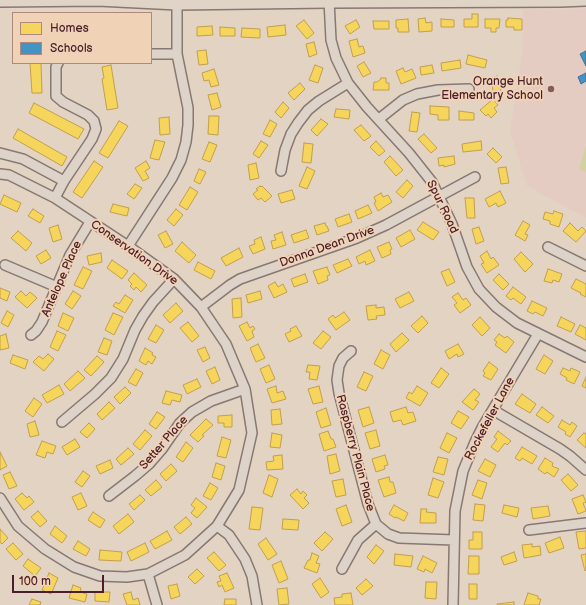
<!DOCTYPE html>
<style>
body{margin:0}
#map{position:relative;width:586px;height:605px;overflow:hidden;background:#e3d3c3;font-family:"Balsamiq Sans",sans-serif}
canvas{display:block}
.legend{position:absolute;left:12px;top:12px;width:140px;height:52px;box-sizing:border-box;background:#f0d2b6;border:1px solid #ae8a7e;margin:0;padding:5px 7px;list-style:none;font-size:12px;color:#4a1f2b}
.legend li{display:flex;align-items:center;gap:8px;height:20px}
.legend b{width:20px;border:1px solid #ae8a7e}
.scale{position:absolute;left:12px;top:575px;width:92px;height:18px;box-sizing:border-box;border:2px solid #4a1f2b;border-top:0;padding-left:5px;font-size:12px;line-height:14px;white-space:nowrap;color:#4a1f2b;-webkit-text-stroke:3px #f0d2b6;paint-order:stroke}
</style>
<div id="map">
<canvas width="586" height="605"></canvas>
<ul class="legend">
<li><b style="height:11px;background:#f6d55c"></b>Homes</li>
<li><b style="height:11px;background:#4393c3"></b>Schools</li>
</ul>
<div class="scale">100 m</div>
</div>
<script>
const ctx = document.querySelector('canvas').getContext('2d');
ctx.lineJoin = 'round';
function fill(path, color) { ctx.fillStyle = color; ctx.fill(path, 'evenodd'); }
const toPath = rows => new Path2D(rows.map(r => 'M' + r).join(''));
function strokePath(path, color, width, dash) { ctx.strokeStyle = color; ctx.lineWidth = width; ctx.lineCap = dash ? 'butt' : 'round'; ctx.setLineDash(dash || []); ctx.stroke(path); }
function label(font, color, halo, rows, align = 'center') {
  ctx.font = font + ' "Balsamiq Sans",sans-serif'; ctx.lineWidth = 4; ctx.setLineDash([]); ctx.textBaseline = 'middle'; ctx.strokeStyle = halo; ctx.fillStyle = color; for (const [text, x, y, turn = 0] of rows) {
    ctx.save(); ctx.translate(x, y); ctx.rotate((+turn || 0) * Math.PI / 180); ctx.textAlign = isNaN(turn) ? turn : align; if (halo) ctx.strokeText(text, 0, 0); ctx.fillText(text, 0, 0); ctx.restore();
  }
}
const built = toPath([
 [586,8,586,218,527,186,510,132,523,46,523,9,567,10]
]);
const green = toPath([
 [586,145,586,172,579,169]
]);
const homes = toPath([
 [472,14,478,14,478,27,464,27,464,19,472,19,472,14],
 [425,18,426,23,432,22,432,31,419,32,418,19,425,18],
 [508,18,522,19,522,30,514,30,514,27,506,27,506,20,508,20,508,18],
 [408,19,409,32,398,32,398,28,396,28,396,20,408,19],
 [441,19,454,20,454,27,441,27,441,19],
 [485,19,500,19,499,28,496,28,496,32,491,32,491,28,485,28,485,19],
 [304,20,314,33,307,39,296,26,304,20],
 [356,20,360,27,350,34,345,26,356,20],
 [373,21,389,21,389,29,374,29,373,21],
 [285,25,286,35,268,37,267,27,285,25],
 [212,26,213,35,197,36,197,27,212,26],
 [220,27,235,28,235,36,220,36,220,27],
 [242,28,260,29,260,38,241,37,242,28],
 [357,39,359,47,363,46,365,53,353,57,349,41,357,39],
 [314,42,317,54,309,57,306,44,314,42],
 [206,50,208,64,199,65,197,51,206,50],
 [468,55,487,60,485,68,466,64,468,55],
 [460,60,461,68,442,71,441,63,460,60],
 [364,62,371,73,363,77,357,66,364,62],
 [30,63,41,63,42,93,32,93,30,63],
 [111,65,118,108,107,110,102,79,104,78,102,67,111,65],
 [315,65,323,68,318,83,309,80,315,65],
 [432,65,434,73,421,75,420,67,432,65],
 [403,68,405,72,412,69,416,78,401,84,396,71,403,68],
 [214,69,219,85,211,87,209,80,204,81,202,73,214,69],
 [497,76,499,81,503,80,504,85,500,86,501,92,494,94,490,78,497,76],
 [381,78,386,78,386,83,389,83,389,90,373,90,374,82,377,82,381,79,381,78],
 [300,83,305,89,294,100,288,93,300,83],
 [217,93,221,107,212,110,208,95,217,93],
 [493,99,498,105,494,108,497,112,491,118,488,114,486,116,480,110,493,99],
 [283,102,289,108,281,118,275,112,283,102],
 [34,103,84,129,78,139,29,113,34,103],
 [430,106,449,107,449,120,438,120,438,115,430,114,430,106],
 [336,109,350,110,349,119,334,117,336,109],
 [459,111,474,113,474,120,459,120,459,111],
 [412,112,420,113,417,132,409,131,412,112],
 [209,116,219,116,218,135,208,134,209,116],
 [169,117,170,134,160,135,159,118,169,117],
 [321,119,328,124,317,136,311,130,321,119],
 [270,120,277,124,270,137,263,134,270,120],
 [119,121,128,126,108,158,99,153,119,121],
 [361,125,371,136,364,141,354,130,361,125],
 [18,129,67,157,62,166,13,138,18,129],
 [424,134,437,148,431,153,418,139,424,134],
 [155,140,165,142,159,160,150,158,155,140],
 [261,141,268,145,259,158,253,154,261,141],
 [376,141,385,151,379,156,370,147,376,141],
 [481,141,482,150,463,152,462,144,481,141],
 [209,142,217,145,210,162,202,159,209,142],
 [304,143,313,144,311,163,302,162,304,143],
 [493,148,502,157,496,163,487,154,493,148],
 [390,156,403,170,396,176,384,162,390,156],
 [454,156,455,164,444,167,444,165,439,166,438,158,454,156],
 [94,161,103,167,82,198,73,192,94,161],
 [146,161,150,168,145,171,149,178,143,181,135,168,146,161],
 [256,163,259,178,250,180,248,165,256,163],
 [307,167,315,171,307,189,299,186,307,167],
 [506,167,509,183,501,184,498,168,506,167],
 [199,169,206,172,200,184,194,181,199,169],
 [407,180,413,186,403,198,396,192,407,180],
 [135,184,142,188,134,199,127,194,135,184],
 [260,186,261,187,262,186,272,196,265,202,261,198,258,200,253,194,258,190,256,189,260,186],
 [190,187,198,192,187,210,179,205,190,187],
 [292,190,295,199,281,203,278,194,292,190],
 [500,191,506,203,498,207,496,203,489,207,485,199,500,191],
 [381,193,383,197,388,195,392,202,378,211,374,203,376,202,374,197,381,193],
 [4,195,21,203,17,212,0,204,4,195],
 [465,198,474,198,475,218,467,218,465,198],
 [113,204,129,208,127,216,110,212,113,204],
 [368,205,372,213,358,219,355,211,368,205],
 [33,209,44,216,40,223,28,216,33,209],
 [176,209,183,215,174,226,167,220,176,209],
 [554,211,563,214,559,227,550,224,550,221,543,219,545,212,553,214,554,211],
 [349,214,352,222,338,227,335,219,349,214],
 [523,221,530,225,525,234,528,235,525,241,515,235,523,221],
 [423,222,439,232,433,240,417,230,423,222],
 [325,223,326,226,327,226,329,231,317,235,314,226,325,223],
 [570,223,578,231,582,227,586,231,576,242,563,231,570,223],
 [58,225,62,239,53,242,49,228,58,225],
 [479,227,484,241,476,244,472,229,479,227],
 [306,230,309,238,294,243,291,235,306,230],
 [410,230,415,239,401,247,396,238,410,230],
 [18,231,32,243,26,251,11,238,18,231],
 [166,231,173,244,165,248,158,235,166,231],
 [282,232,286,245,273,249,271,241,276,240,274,235,282,232],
 [261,237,265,249,253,254,249,246,255,244,254,240,261,237],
 [182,242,196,255,189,263,175,251,182,242],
 [389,242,392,249,390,250,391,254,382,258,377,247,389,242],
 [239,248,243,257,226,266,221,258,239,248],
 [46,250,51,258,41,264,36,256,46,250],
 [370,250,375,261,366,265,365,261,359,264,356,257,370,250],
 [487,251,491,259,493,257,499,265,487,273,481,264,484,263,480,256,487,251],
 [521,252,533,264,525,272,514,259,521,252],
 [101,253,102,262,89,265,87,256,101,253],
 [348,259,352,266,337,273,333,265,348,259],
 [112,260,128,271,122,279,107,268,112,260],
 [198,262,215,271,211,279,194,270,198,262],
 [83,267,92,271,83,289,74,285,83,267],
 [327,267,330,275,327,276,328,280,318,284,313,271,327,267],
 [449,269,455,282,447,286,441,272,449,269],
 [548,269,562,274,559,282,553,280,552,283,544,281,548,269],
 [134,273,147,285,141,292,136,287,134,290,130,286,132,284,128,280,134,273],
 [305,274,308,282,294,287,291,279,305,274],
 [499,274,509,284,503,290,493,280,499,274],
 [576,279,586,284,586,297,580,294,581,293,571,288,576,279],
 [275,282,278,287,283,284,287,292,274,298,268,286,275,282],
 [513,287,526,297,521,304,513,298,511,300,506,296,513,287],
 [0,288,10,292,7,301,0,298,0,288],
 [21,291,26,296,30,292,37,298,27,308,15,297,21,291],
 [73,291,81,296,72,309,65,304,73,291],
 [260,291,262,299,248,303,246,295,260,291],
 [409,292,414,301,400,308,395,299,409,292],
 [458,293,463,300,466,298,471,305,460,313,454,305,457,303,452,297,458,293],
 [125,295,133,300,125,313,113,306,116,302,119,304,125,295],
 [241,298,242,317,233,318,232,299,241,298],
 [532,301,547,308,543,316,535,312,533,314,527,311,532,301],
 [176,303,183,311,170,323,163,315,176,303],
 [376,305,376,308,384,307,385,315,376,316,377,319,368,320,366,306,376,305],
 [7,311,14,315,8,327,1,323,7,311],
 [344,312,350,320,336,330,328,319,333,315,335,318,344,312],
 [63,313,74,318,68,331,58,326,63,313],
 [113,313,123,317,114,335,105,330,113,313],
 [422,316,428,323,418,333,411,326,422,316],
 [480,317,490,328,482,336,472,325,480,317],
 [561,317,575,324,571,332,557,326,561,317],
 [188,322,199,336,192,342,180,328,188,322],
 [247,322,250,328,253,326,255,329,252,331,254,337,247,341,239,326,247,322],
 [156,325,164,330,156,343,148,339,156,325],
 [580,325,586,328,586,340,575,334,580,325],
 [296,326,302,336,289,342,285,334,291,331,290,329,296,326],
 [57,331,66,335,58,351,50,347,57,331],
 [323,331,331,337,321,349,313,343,323,331],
 [402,333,409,340,396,352,390,344,402,333],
 [6,334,9,348,0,350,0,336,6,334],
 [499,334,505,338,507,336,514,342,506,353,495,345,497,342,494,340,499,334],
 [104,338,112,341,107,355,98,352,104,338],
 [258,344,265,358,256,362,250,348,258,344],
 [458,344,464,354,458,357,457,354,449,359,445,351,458,344],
 [205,347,210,358,203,362,197,350,205,347],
 [145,348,153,353,152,355,156,357,152,364,148,361,146,365,139,361,145,348],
 [381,350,390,355,383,369,374,364,381,350],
 [48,354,54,359,44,371,33,362,39,356,43,359,48,354],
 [13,355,28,360,25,369,10,363,13,355],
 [544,355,553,361,545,374,536,369,544,355],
 [97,356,104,362,91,376,84,370,97,356],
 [489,362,498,369,491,380,483,376,485,373,483,371,489,362],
 [269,365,275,379,266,383,260,369,269,365],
 [308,365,320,366,317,380,309,379,310,372,306,372,308,365],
 [215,367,220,380,212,384,206,371,215,367],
 [441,368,449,374,439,388,431,383,441,368],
 [563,368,570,371,571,368,580,372,574,384,566,380,567,378,560,374,563,368],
 [136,369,143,373,136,386,128,382,136,369],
 [78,371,85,378,70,391,64,384,78,371],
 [364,372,373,376,366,391,357,387,364,372],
 [586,377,586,388,582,386,586,377],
 [197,379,201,387,187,394,183,385,197,379],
 [59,385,64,394,47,403,42,395,59,385],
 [276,386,277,393,283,391,286,399,272,403,267,389,276,386],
 [319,386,323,402,313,404,308,389,319,386],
 [417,386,428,393,420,406,406,398,409,392,412,394,417,386],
 [125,387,131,393,120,404,114,397,125,387],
 [474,389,480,394,475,400,479,402,473,410,462,402,474,389],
 [166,391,182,395,180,402,172,400,170,405,162,403,166,391],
 [522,394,536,404,530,413,515,404,522,394],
 [34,398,42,404,33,417,25,411,34,398],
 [109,402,115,408,102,420,97,414,109,402],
 [369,407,374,423,363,427,358,410,369,407],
 [406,407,408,413,413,412,416,421,403,425,401,420,393,422,390,412,406,407],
 [542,407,554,416,548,423,536,415,542,407],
 [326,408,331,425,321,428,316,412,326,408],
 [280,409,282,424,272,425,271,410,280,409],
 [458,411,469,417,461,429,451,423,458,411],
 [157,412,165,417,156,429,149,424,157,412],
 [232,415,232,427,224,427,224,423,218,423,218,416,232,415],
 [206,419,213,425,202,435,204,436,198,442,190,435,206,419],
 [562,420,570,425,572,422,577,426,570,437,565,434,566,432,558,427,562,420],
 [35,421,39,435,30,437,27,424,35,421],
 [89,423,95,429,87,438,80,432,89,423],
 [145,430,152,436,140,450,133,444,145,430],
 [376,430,380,446,370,449,365,433,376,430],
 [328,431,331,439,333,439,336,447,324,451,319,434,328,431],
 [498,431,511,441,507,445,505,443,498,452,491,447,497,439,494,437,498,431],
 [272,433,282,435,280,448,270,447,272,433],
 [447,433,457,438,449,453,440,448,447,433],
 [584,433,586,434,586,448,577,440,584,433],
 [222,437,231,440,226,458,217,456,222,437],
 [75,439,80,447,67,455,62,447,75,439],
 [42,441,56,446,53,454,47,452,45,458,36,455,42,441],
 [186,442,193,448,183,462,176,457,186,442],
 [522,447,537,456,532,464,522,458,520,461,515,458,522,447],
 [128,448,134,454,121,465,116,459,128,448],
 [0,452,7,466,0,470,0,452],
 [336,454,340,471,330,474,327,456,336,454],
 [282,455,283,469,267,470,266,462,274,461,273,456,282,455],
 [385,455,388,465,384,466,385,469,376,472,372,459,385,455],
 [438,457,448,459,444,475,433,472,438,457],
 [545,458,553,463,552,466,559,469,554,477,547,472,545,474,538,469,545,458],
 [485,459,496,465,490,477,478,471,485,459],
 [110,460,113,468,100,474,96,466,110,460],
 [216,463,225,466,221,480,212,477,216,463],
 [171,464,177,471,166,481,160,474,171,464],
 [83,471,90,476,82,487,75,482,83,471],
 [10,472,17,486,9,489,3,475,10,472],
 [568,474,578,485,571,491,561,480,568,474],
 [269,475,278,479,272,497,263,493,269,475],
 [389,477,390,482,393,482,396,493,384,497,378,480,389,477],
 [433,478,444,482,438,498,428,495,433,478],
 [343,479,346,495,336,497,332,481,343,479],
 [156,480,162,487,151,496,145,490,156,480],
 [478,480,487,483,482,499,472,495,478,480],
 [210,483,218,488,211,500,203,496,210,483],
 [297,489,301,494,303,491,307,495,304,498,309,503,303,509,290,495,297,489],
 [22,493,27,498,29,496,34,502,24,510,15,499,22,493],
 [81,493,87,506,78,510,72,497,81,493],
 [140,495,145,500,134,510,129,504,140,495],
 [583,495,586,502,583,503,586,511,578,514,572,499,583,495],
 [196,498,207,507,197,518,191,513,195,508,191,505,196,498],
 [475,504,485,505,483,521,473,520,475,504],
 [346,505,352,522,342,526,336,509,346,505],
 [394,505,408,513,404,521,396,517,395,518,389,514,394,505],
 [504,505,519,508,517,517,502,513,504,505],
 [548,506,550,516,533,519,531,508,548,506],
 [252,507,263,508,260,530,249,529,252,507],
 [421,509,427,509,426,512,436,513,436,523,420,523,421,509],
 [38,511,47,521,40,527,31,517,38,511],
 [93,512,105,520,100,528,88,520,93,512],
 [128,514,134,522,119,534,113,526,128,514],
 [186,517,192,524,180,534,174,527,186,517],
 [283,519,299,520,298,530,282,529,283,519],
 [55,526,67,536,62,543,50,534,55,526],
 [0,529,8,538,2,544,0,542,0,529],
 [167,531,172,540,155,549,150,541,167,531],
 [586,531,586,548,579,549,576,532,586,531],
 [325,532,333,539,322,551,314,543,325,532],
 [473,532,482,532,482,549,469,549,469,540,473,540,473,532],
 [560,537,564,548,549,553,545,543,560,537],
 [266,538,277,554,268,560,258,544,266,538],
 [78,541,90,549,86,556,73,549,78,541],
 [13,543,23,554,16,560,6,549,13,543],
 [145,543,149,552,131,561,127,552,145,543],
 [532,544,532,547,540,546,541,555,524,558,522,545,532,544],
 [376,545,384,551,374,564,367,557,376,545],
 [100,550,122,552,121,561,99,560,100,550],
 [214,552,226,565,219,571,207,558,214,552],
 [514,552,517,561,504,565,501,557,514,552],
 [312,553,319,556,316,563,320,564,317,573,304,568,308,560,310,560,312,553],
 [395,554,413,556,411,567,394,565,395,554],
 [586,554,586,570,585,571,581,555,586,554],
 [423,556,437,563,432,573,425,569,424,572,417,569,423,556],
 [469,556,479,556,479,574,468,574,469,556],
 [28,559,41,568,35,576,23,566,28,559],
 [281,561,288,579,279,583,272,565,281,561],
 [197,569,204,576,195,584,188,577,197,569],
 [49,573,58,578,51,594,42,590,49,573],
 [227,573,234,588,225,592,222,585,219,587,217,582,221,581,219,576,227,573],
 [320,578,329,592,321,598,312,584,320,578],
 [366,579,373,586,362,595,356,588,366,579],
 [426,582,437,582,436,599,425,598,426,582],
 [177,584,180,596,171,599,168,586,177,584],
 [469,584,477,584,477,599,469,599,469,584],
 [73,585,81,588,80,592,87,594,85,602,69,598,73,585],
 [287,588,289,604,279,605,277,589,287,588],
 [95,592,110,592,109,602,95,601,95,592],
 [131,592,133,600,138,598,140,605,127,605,123,594,131,592],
 [351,593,353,605,335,605,334,598,342,597,342,594,351,593],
 [528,593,538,596,538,599,541,599,539,605,524,605,528,593],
 [32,599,41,602,40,605,29,605,32,599],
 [225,599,236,599,236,605,224,605,225,599],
 [514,602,514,605,497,605,497,604,514,602]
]);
const schools = toPath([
 [586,51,586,66,580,54,586,51],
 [586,73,586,81,581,84,578,77,586,73]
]);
const minor = toPath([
 [329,0,331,40,336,58,348,83,367,107,409,153,432,182,452,224,467,267,479,289,496,307,517,323,586,357],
 [151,54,177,54],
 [379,119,403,100,417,94,438,90,469,89],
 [0,153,23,159,64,181],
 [281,171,285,150,291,134,298,123,308,110,319,101,348,83],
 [0,174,9,175,55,198,128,246,174,279,201,307,226,344,245,389,252,433,239,490,217,526,185,555,148,574,127,577,100,576,74,567,45,549,18,526,0,498],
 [55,198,64,181,92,139,96,129,94,121,88,115,63,102,56,96,56,67,58,63],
 [128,246,172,178,181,160,186,142,188,125,188,108,177,54,177,0],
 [548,247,586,266],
 [5,265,57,287],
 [201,307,230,285,240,279,357,238,386,225,475,177],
 [31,335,36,331,42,322,70,255,90,222],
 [351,351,343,358,339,366,337,380,339,393,368,504,376,524,388,534,399,538,454,540],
 [493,410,560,449,570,456,586,470],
 [62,422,95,394,111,378,123,359,135,330,143,316,153,302,174,279],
 [109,496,135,476,149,464,162,449,180,423,192,412,211,401,245,389],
 [217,526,229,535,245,559,252,576,257,605],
 [529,530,586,523],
 [342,569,358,540,376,524],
 [148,574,157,605],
 [453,605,455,511,463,471,475,442,483,426,538,334]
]);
const major = toPath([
 [0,1,98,0,177,4,329,2,561,1,585,0]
]);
const markers = [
 [551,89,4,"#805e60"]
];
const poiNames = [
 ["Orange Hunt",543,82],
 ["Elementary School",543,96]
];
const streetNames = [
 ["Spur Road",442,207,64],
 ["Donna Dean Drive",327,247,-20],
 ["Conservation Drive",134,253,35],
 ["Antelope Place",62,279,-66],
 ["Rockefeller Lane",490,419,-62],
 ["Setter Place",164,443,-49],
 ["Raspberry Plain Place",355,453,75]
];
fill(built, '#e5ccc3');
fill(green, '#d2d2a1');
fill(homes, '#f6d55c');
strokePath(homes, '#c29e4d', 1);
fill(schools, '#4393c3');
strokePath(schools, '#457095', 1);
strokePath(minor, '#877873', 12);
strokePath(major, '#877873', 14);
strokePath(minor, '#ded3c8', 9);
strokePath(major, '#e0d4c7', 11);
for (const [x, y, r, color] of markers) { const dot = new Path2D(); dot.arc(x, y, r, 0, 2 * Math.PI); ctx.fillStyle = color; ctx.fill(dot); strokePath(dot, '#f0d2b6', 1.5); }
label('12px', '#4a1f2b', '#f0d2b6', poiNames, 'right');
label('12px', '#4a1f2b', '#f0d2b6', streetNames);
</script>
